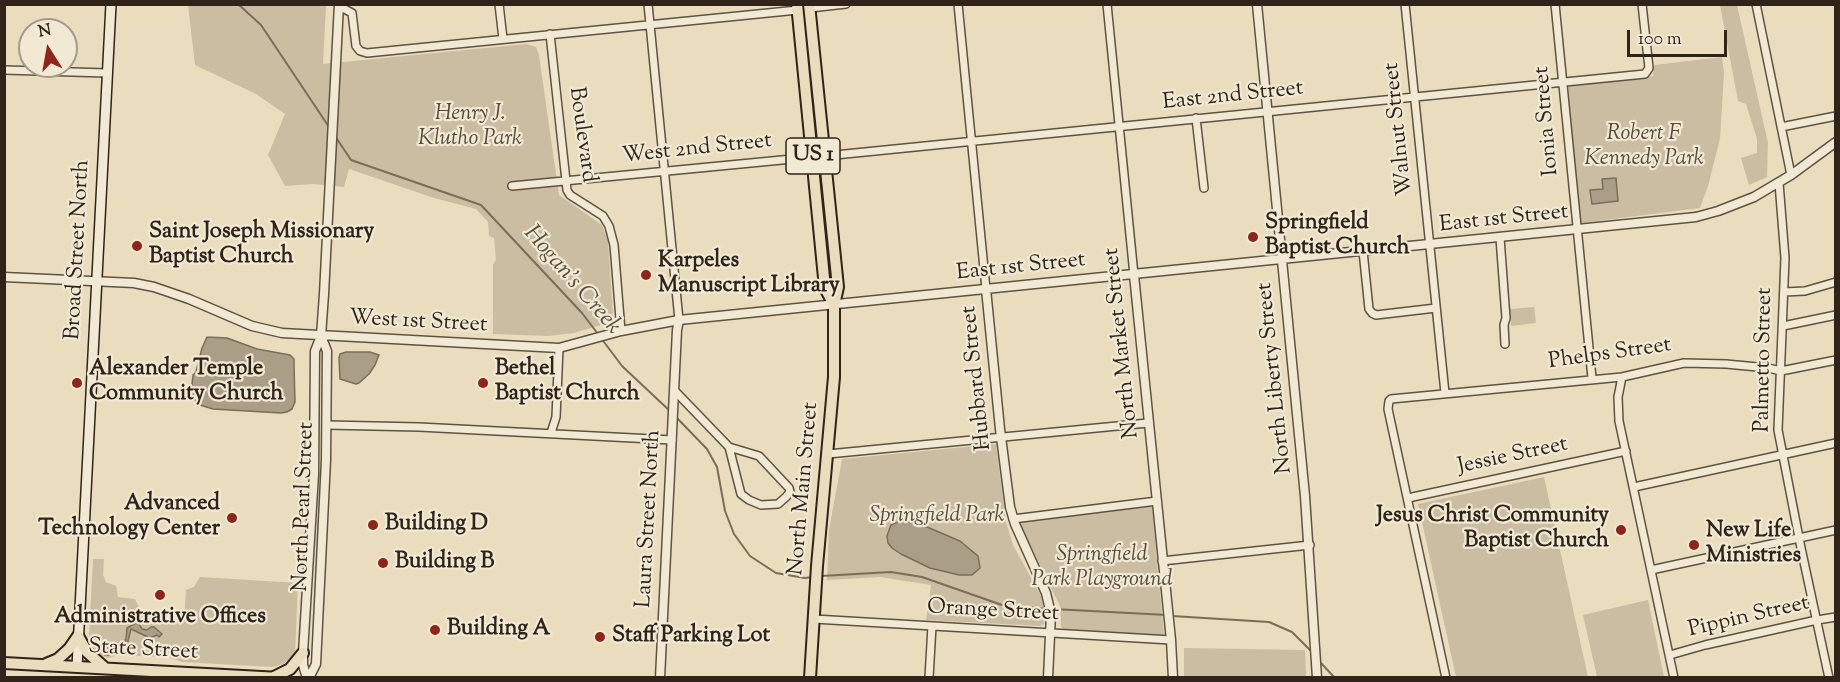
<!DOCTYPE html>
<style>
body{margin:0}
#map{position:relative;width:1840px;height:682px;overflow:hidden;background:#eaddbd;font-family:"Sorts Mill Goudy",serif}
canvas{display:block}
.frame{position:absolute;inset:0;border:6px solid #2f231a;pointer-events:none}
.north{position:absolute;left:18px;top:18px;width:60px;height:60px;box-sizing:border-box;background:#f1e9d4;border:2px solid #a39a8a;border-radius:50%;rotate:349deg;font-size:16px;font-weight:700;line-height:24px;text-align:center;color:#2f231a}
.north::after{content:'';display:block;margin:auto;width:21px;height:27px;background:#8f2418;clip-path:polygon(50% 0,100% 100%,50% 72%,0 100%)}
.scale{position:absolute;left:1627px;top:30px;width:100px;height:27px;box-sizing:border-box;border:3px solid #2f231a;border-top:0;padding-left:8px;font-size:18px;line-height:21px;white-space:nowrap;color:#2f231a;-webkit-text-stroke:4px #f1e9d4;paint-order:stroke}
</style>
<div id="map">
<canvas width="1840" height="682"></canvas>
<div class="frame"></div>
<div class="north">N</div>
<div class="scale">100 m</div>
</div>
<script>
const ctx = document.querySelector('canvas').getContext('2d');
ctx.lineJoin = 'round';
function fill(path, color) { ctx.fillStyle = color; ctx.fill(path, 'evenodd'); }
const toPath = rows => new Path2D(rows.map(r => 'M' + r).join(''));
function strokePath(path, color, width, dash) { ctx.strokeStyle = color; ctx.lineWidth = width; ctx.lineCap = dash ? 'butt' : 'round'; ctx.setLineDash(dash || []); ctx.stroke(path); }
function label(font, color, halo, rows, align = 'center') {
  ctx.font = font + ' "Sorts Mill Goudy",serif'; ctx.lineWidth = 4.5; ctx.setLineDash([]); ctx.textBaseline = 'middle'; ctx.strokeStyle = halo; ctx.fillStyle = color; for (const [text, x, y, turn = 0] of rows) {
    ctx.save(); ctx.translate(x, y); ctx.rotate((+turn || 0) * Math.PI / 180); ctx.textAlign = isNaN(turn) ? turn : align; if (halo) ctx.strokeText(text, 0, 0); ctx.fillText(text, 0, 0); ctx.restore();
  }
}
const green = toPath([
 [188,5,326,5,323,64,526,44,536,47,539,55,559,195,602,225,608,240,613,316,611,322,574,333,548,336,493,334,493,265,496,260,494,238,489,236,488,222,476,209,434,198,349,169,344,187,313,184,285,186,268,155,285,114,256,94,195,65],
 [1720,5,1737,5,1768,143,1767,177,1749,185,1741,158,1757,153,1757,139,1746,104,1738,101],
 [1722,57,1724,73,1720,139,1708,186,1700,208,1581,223,1568,86,1644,78,1653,76,1654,65],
 [1534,307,1536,323,1511,326,1510,309],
 [996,444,1006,522,1013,545,1041,596,1045,613,1044,624,1040,626,926,620,931,585,880,577,827,580,829,530,842,459],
 [1544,477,1588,677,1456,677,1418,504],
 [1152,506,1164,635,1063,629,1061,626,1060,606,1022,529,1021,522],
 [93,559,104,559,103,575,106,582,116,586,118,597,135,599,141,612,153,620,184,621,186,590,194,587,200,577,298,583,295,655,283,664,273,667,182,662,167,657,119,655,108,658,102,656,89,643,89,637],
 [1648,600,1664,677,1597,677,1583,615],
 [1184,648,1305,650,1306,677,1184,677]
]);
const water = toPath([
 [1616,178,1618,201,1592,204,1590,190,1603,189,1602,179,1616,178],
 [207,337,227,338,257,349,290,355,294,359,294,365,295,402,292,409,287,412,281,413,213,409,200,405,194,399,192,384,193,375,196,372,202,348,207,337],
 [346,352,370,352,379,355,375,365,369,374,359,383,356,384,340,379,339,358,340,354,346,352],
 [902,520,927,527,960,541,978,556,980,568,972,575,959,575,930,568,901,554,892,548,888,543,887,536,891,525,902,520],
 [136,623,139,624,142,629,147,630,151,627,154,627,162,634,159,637,157,635,150,638,131,629,127,645,115,646,109,655,105,655,104,650,106,647,117,643,123,644,126,639,127,628,136,623]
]);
const stream = toPath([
 [238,4,261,25,329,127],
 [335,136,351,160,481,205,582,313,598,334],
 [601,338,622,366,671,412],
 [675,416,707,449,717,467,725,511,734,534,750,556,776,573,805,578,812,577],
 [821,576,891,572,922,577,1002,605,1047,609],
 [1053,609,1167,615],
 [1172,616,1269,622,1292,632,1312,652],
 [1319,661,1335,678]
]);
const minor = toPath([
 [499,4,503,39],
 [648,4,679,320],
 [958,4,986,289],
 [1107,4,1134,275],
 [1405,4,1445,393],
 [1555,4,1592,378],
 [1756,4,1791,175],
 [339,6,352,13,356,46,360,51,367,53,798,10],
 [810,8,846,4],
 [550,34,567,190,570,195,603,216,609,226,614,245,621,331],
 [4,70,107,73],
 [1196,118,1204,188],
 [1781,127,1836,116],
 [825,156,1645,74,1649,68,1642,4],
 [1779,183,1785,258,1778,430,1801,548,1829,678],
 [512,186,813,157],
 [1500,238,1506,318,1504,325,1505,344],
 [1363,251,1369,309,1372,313,1376,315,1436,308],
 [1784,292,1805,291,1836,282],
 [1783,326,1836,315],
 [1622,377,1618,397,1619,421,1674,678],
 [674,390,729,447,759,456,789,488,790,492,786,497,778,504,761,505,749,500,741,494,729,447],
 [327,425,419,427,672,440],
 [551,433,556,417,559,348],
 [828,454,1148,423],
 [1634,487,1836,443],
 [1408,498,1626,451],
 [1013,519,1157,501],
 [1162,561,1310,545],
 [1651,570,1836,530],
 [814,619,1171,640],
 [1670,655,1705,645,1817,620,1836,617],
 [929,678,932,626],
 [1446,678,1388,409,1389,401,1391,399,1622,377,1684,363,1726,364,1768,368,1781,371,1836,360]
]);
const tertiary = toPath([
 [1257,4,1305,496,1317,678],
 [1134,275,1171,640,1173,678],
 [4,277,134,283,154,287,189,299,252,326,282,333,559,348,621,331,679,320,1696,217,1718,211,1754,197,1791,175,1836,142],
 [986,289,1000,429,1010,507,1015,524,1046,593,1051,614,1048,678],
 [307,678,303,665,303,653,314,474,315,351,321,336,324,294,339,4],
 [309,678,316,664,326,460,327,351,321,336],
 [660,678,677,330,679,320]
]);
const secondary = toPath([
 [77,667,111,4]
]);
const primary = toPath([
 [797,4,825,288,834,305],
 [809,4,838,287,834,305,834,377,817,566,810,678],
 [4,663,280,678],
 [46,664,58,659,69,649,78,636,87,652,105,668],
 [274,677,290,669,303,653]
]);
const markers = [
 [1253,237,6,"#8f2418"],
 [137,246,6,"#8f2418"],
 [646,275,6,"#8f2418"],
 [77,383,6,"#8f2418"],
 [483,383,6,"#8f2418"],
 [232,518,6,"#8f2418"],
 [373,525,6,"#8f2418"],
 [1621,530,6,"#8f2418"],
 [1694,545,6,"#8f2418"],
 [383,563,6,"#8f2418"],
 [160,595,6,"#8f2418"],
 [435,630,6,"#8f2418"],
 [600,637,6,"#8f2418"]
];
const shields = [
 [813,156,54]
];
const shieldNames = [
 ["US 1",813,156]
];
const streetNames = [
 ["East 2nd Street",1233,97,-6],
 ["Ionia Street",1548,121,-95],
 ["Walnut Street",1400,129,-96],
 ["Boulevard",581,135,82],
 ["West 2nd Street",697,150,-6],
 ["East 1st Street",1504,220,-6],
 ["Broad Street North",79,250,-87],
 ["East 1st Street",1021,268,-6],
 ["West 1st Street",418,323,3],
 ["North Market Street",1123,343,-96],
 ["Phelps Street",1610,355,-8],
 ["Palmetto Street",1765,360,-89],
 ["Hubbard Street",978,378,-96],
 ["North Liberty Street",1276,378,-96],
 ["Jessie Street",1513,457,-12],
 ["North Main Street",805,489,-85],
 ["North Pearl Street",305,507,-88],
 ["Laura Street North",650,519,-87],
 ["Orange Street",993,612,3],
 ["Pippin Street",1749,618,-13],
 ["State Street",143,651,3]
];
const parkNames = [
 ["Henry J.",470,115],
 ["Klutho Park",470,140],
 ["Robert F",1644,135],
 ["Kennedy Park",1644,160],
 ["Springfield Park",937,517],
 ["Springfield",1102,556],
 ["Park Playground",1102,581]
];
const poiNames = [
 ["Springfield",1265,224],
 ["Baptist Church",1265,249],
 ["Saint Joseph Missionary",149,233],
 ["Baptist Church",149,258],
 ["Karpeles",658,262],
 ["Manuscript Library",658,287],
 ["Alexander Temple",89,370],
 ["Community Church",89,395],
 ["Bethel",495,370],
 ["Baptist Church",495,395],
 ["Advanced",220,505,"right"],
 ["Technology Center",220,530,"right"],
 ["Jesus Christ Community",1609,517,"right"],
 ["Baptist Church",1609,542,"right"],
 ["Building D",385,525],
 ["New Life",1706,532],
 ["Ministries",1706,557],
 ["Building B",395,563],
 ["Administrative Offices",160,618,"center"],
 ["Building A",447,630],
 ["Staff Parking Lot",612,637]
];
const waterNames = [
 ["Hogan's Creek",571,281,49]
];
fill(green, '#cabda1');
fill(water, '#aa9e86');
strokePath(water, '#796d5b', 1.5);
strokePath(stream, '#796d5b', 2);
strokePath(minor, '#5e5243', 10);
strokePath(tertiary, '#5e5243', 11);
strokePath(secondary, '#2f231a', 12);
strokePath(primary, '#2f231a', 14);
strokePath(minor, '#f1e9d4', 7);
strokePath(tertiary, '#f1e9d4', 8);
strokePath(secondary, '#f1e9d4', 9);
strokePath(primary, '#eaddbd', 10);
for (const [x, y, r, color] of markers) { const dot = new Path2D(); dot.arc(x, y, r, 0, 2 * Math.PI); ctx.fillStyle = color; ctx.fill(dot); strokePath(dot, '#f1e9d4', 2); }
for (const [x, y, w] of shields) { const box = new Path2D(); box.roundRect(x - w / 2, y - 18, w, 36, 4.5); ctx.fillStyle = '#f1e9d4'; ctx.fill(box); strokePath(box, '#2f231a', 1.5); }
label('bold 21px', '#2f231a', null, shieldNames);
label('22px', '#2f231a', '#f1e9d4', streetNames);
label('italic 22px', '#564a3c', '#f1e9d4', parkNames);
label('bold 22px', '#2f231a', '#f1e9d4', poiNames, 'left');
label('italic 24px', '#5a4e40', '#f1e9d4', waterNames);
</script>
